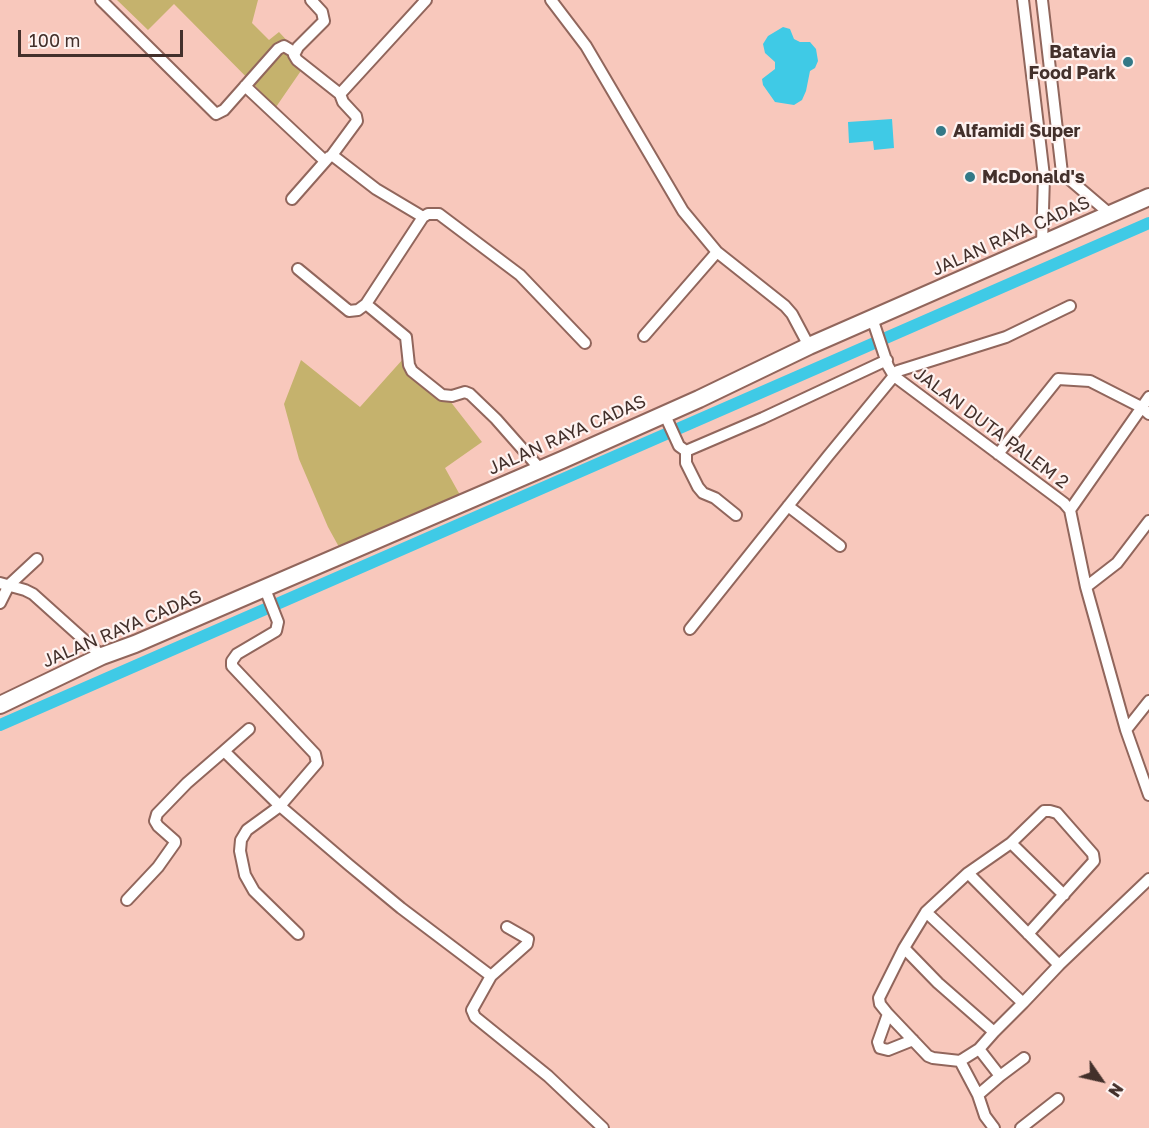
<!DOCTYPE html>
<style>
body{margin:0}
#map{position:relative;width:1149px;height:1128px;overflow:hidden;background:#f8c8bc;font-family:"Golos Text",sans-serif}
canvas{display:block}
.north{position:absolute;left:1071px;top:1050px;width:60px;height:60px;-webkit-text-stroke:4px #fef3f1;paint-order:stroke;rotate:124deg;font-size:16px;font-weight:700;line-height:24px;text-align:center;color:#43302b}
.north::after{content:'';display:block;margin:auto;width:21px;height:27px;background:#43302b;clip-path:polygon(50% 0,100% 100%,50% 72%,0 100%)}
.scale{position:absolute;left:18px;top:30px;width:165px;height:27px;box-sizing:border-box;border:3px solid #43302b;border-top:0;padding-left:8px;font-size:18px;line-height:21px;white-space:nowrap;color:#43302b;-webkit-text-stroke:4px #fef3f1;paint-order:stroke}
</style>
<div id="map">
<canvas width="1149" height="1128"></canvas>
<div class="north">N</div>
<div class="scale">100 m</div>
</div>
<script>
const ctx = document.querySelector('canvas').getContext('2d');
ctx.lineJoin = 'round';
function fill(path, color) { ctx.fillStyle = color; ctx.fill(path, 'evenodd'); }
const toPath = rows => new Path2D(rows.map(r => 'M' + r).join(''));
function strokePath(path, color, width, dash) { ctx.strokeStyle = color; ctx.lineWidth = width; ctx.lineCap = dash ? 'butt' : 'round'; ctx.setLineDash(dash || []); ctx.stroke(path); }
function label(font, color, halo, rows, align = 'center') {
  ctx.font = font + ' "Golos Text",sans-serif'; ctx.lineWidth = 4.5; ctx.setLineDash([]); ctx.textBaseline = 'middle'; ctx.strokeStyle = halo; ctx.fillStyle = color; for (const [text, x, y, turn = 0] of rows) {
    ctx.save(); ctx.translate(x, y); ctx.rotate((+turn || 0) * Math.PI / 180); ctx.textAlign = isNaN(turn) ? turn : align; if (halo) ctx.strokeText(text, 0, 0); ctx.fillText(text, 0, 0); ctx.restore();
  }
}
const green = toPath([
 [117,0,258,0,252,23,269,40,279,32,307,62,276,107,174,4,148,30],
 [403,359,443,392,482,442,445,468,460,495,339,547,328,527,299,459,284,404,301,360,360,407]
]);
const water = toPath([
 [783,27,790,29,794,39,800,42,810,42,816,49,818,61,815,68,810,71,806,91,802,100,794,105,775,102,763,85,762,79,775,69,775,62,765,53,763,44,768,36],
 [892,119,894,148,874,150,873,141,849,143,848,122]
]);
const canal = toPath([
 [0,725,1149,223]
]);
const street = toPath([
 [101,0,216,114,224,110,278,49,284,46,294,52],
 [311,0,322,12,324,21,298,47,294,55,297,60,340,94],
 [551,0,586,46,683,211,717,252,785,306,792,314,809,346],
 [1023,0,1044,176,1042,244],
 [1042,0,1062,173,1110,214],
 [245,86,325,161],
 [292,199,329,157],
 [423,217,376,189,332,155,357,121,356,116,343,102,340,94,426,0],
 [298,269,349,311,358,310,366,304],
 [872,318,888,366,894,376,1064,503,1070,510,1086,587,1126,730,1149,795],
 [644,336,717,252],
 [664,413,679,446,686,451,686,463,698,487,703,493,715,498,736,515],
 [686,451,763,418,887,360],
 [998,454,1058,379,1090,381,1141,407,1149,414],
 [541,470,496,419,470,394,465,392,452,396,442,395,412,371,409,365,406,337,366,304,423,217,428,214,439,214,520,275,585,343],
 [788,506,840,546],
 [1070,510,1149,397],
 [0,583,25,590,33,594,102,656],
 [1086,587,1117,563,1149,521],
 [265,589,278,622,276,631,237,654,232,661,232,666,315,754,317,763,280,806,247,830,241,840,240,851,245,875,254,891,298,934],
 [0,603,9,585,37,559],
 [690,629,828,456,898,371,1006,337,1070,306],
 [1126,730,1149,701],
 [224,751,249,729],
 [1011,843,1064,895],
 [968,873,1059,965,1149,879],
 [127,900,158,867,175,843,175,841,158,826,155,821,157,814,187,783,224,751,280,806,349,865,401,908,491,976,472,1010,475,1017,548,1076,603,1128],
 [926,912,1023,1003,1059,965],
 [904,948,938,983,994,1032,1023,1003],
 [491,976,527,944,528,939,507,927],
 [888,1014,878,1042,880,1048,888,1050,913,1040],
 [994,1032,979,1049,960,1061,933,1058,928,1056,888,1014,880,1004,879,998,904,948,926,912,968,873,1011,843,1044,811,1050,811,1057,813,1093,854,1094,861,1028,934],
 [960,1061,978,1095,985,1116,994,1128],
 [1000,1076,1024,1058],
 [978,1095,1000,1076,979,1049],
 [1021,1128,1058,1099]
]);
const secondary = toPath([
 [0,705,102,656,135,644,562,460,699,399,809,346,1149,197]
]);
const markers = [
 [1128,62,6,"#347987"],
 [941,131,6,"#347987"],
 [970,177,6,"#347987"]
];
const poiNames = [
 ["Batavia",1116,52,"right"],
 ["Food Park",1116,73,"right"],
 ["Alfamidi Super",953,131],
 ["McDonald's",982,177]
];
const streetNames = [
 ["JALAN RAYA CADAS",1011,236,-24],
 ["JALAN DUTA PALEM 2",991,428,37],
 ["JALAN RAYA CADAS",567,435,-24],
 ["JALAN RAYA CADAS",122,629,-23]
];
fill(green, '#c5b26d');
fill(water, '#3fcae6');
strokePath(canal, '#3fcae6', 12);
strokePath(street, '#91665c', 14);
strokePath(secondary, '#91665c', 20);
strokePath(street, '#fff', 10);
strokePath(secondary, '#fff', 16);
for (const [x, y, r, color] of markers) { const dot = new Path2D(); dot.arc(x, y, r, 0, 2 * Math.PI); ctx.fillStyle = color; ctx.fill(dot); strokePath(dot, '#fef3f1', 2); }
label('bold 18px', '#43302b', '#fef3f1', poiNames, 'left');
label('18px', '#43302b', '#fef3f1', streetNames);
</script>
